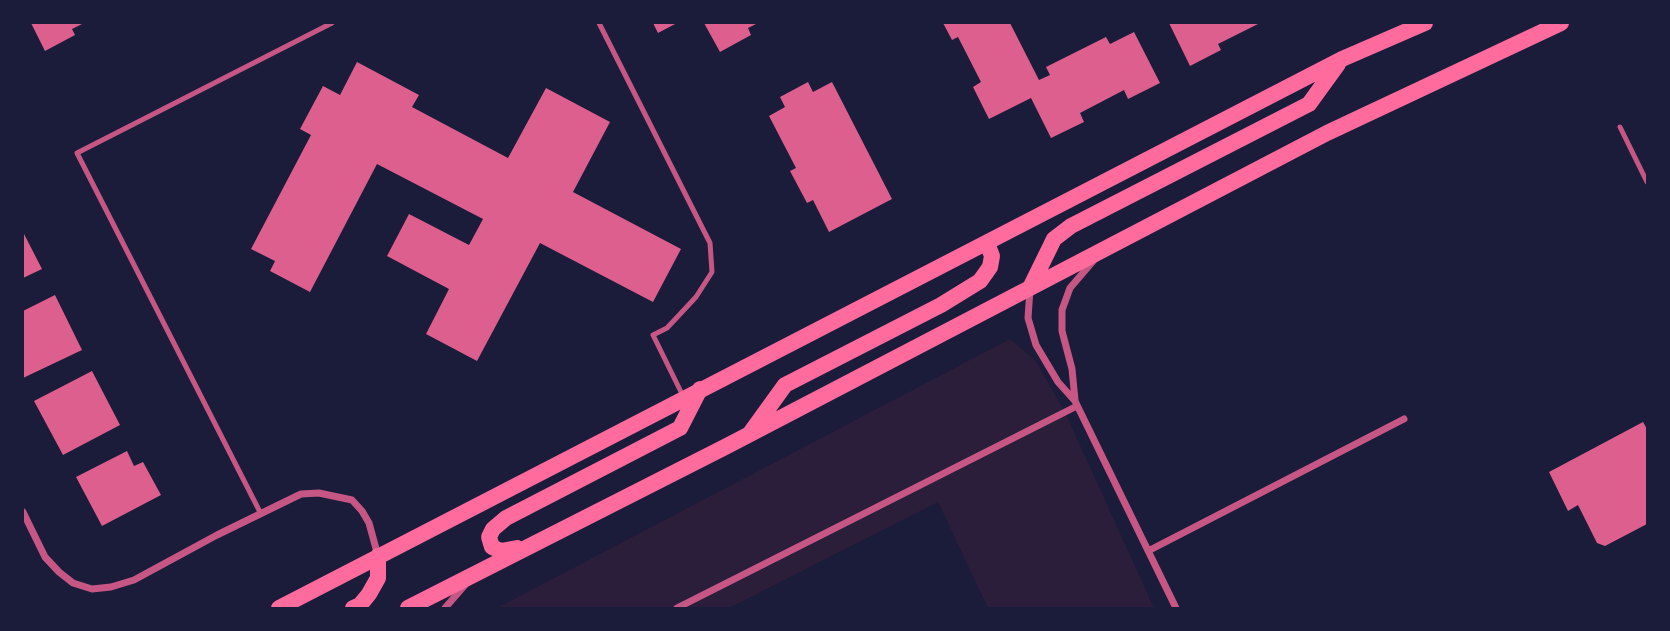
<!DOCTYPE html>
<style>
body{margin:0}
#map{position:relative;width:1670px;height:631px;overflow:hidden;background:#1b1b3a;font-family:"PT Sans",sans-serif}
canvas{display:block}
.frame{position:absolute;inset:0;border:24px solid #1b1b3a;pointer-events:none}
</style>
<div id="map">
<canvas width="1670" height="631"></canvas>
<div class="frame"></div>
</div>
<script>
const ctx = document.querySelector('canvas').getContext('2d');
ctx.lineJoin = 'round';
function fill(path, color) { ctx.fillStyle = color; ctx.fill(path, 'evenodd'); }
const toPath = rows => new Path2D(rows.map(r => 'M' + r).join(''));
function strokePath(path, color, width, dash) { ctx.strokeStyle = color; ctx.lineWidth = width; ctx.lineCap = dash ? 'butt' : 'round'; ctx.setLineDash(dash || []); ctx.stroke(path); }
const green = toPath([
 [1010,339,1035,360,1065,412,1154,608,988,608,938,502,729,608,497,608]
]);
const building = toPath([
 [31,23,84,23,72,29,75,35,45,51],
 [653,23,677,23,658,33],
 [704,23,758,23,748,28,751,35,720,52],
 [943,23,1010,23,1039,80,1050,75,1046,67,1106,37,1110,44,1134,32,1160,83,1128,99,1124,90,1080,113,1084,122,1051,138,1031,98,989,119,973,87,981,82,958,37,952,40],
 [1169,23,1260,23,1218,44,1221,50,1190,66],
 [357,62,419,95,412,107,508,158,546,88,610,122,573,192,681,249,653,302,540,243,477,361,426,334,449,289,387,256,409,214,469,245,483,219,377,164,310,292,270,271,275,261,251,249,311,135,300,129,323,86,340,95],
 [808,82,813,92,832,82,892,199,829,232,813,200,807,203,790,171,796,168,769,116,785,107,780,97],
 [23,232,42,269,23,278],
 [55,295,82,350,23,378,23,311],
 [92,371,120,425,63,455,34,401],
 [1643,422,1647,429,1647,524,1605,546,1597,543,1578,505,1568,511,1549,472],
 [127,451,134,466,143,462,161,495,102,526,76,477]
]);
const service = toPath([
 [599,23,710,243,712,272,696,297,667,328,653,335,684,398],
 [1620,127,1647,182],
 [261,514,77,153,332,23]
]);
const minor = toPath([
 [1030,289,1028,318,1036,345,1058,382,1075,401,1176,608],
 [1075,400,1072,369,1062,331,1062,310,1070,288,1094,260],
 [23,512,45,557,59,572,73,583,92,589,111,587,134,580,217,535,301,494,319,493,352,500,362,511,369,523,378,556],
 [1150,550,1404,419],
 [445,608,465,585],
 [677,608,1077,406]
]);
const primary = toPath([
 [1030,288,1054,239,1071,226,1309,104,1338,64],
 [751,432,785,385,941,305,980,281,990,267,992,256,987,243],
 [517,548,501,551,492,547,489,537,493,529,506,518,680,428,700,389],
 [279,608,1342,59,1425,23],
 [353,608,360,605,369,594,378,578,378,556],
 [408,608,727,446,1327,133,1561,23]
]);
fill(green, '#2a1e3b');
fill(building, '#dd5f8e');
strokePath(service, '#c65784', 5);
strokePath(minor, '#c65784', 7);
strokePath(primary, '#ff6b9d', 16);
</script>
